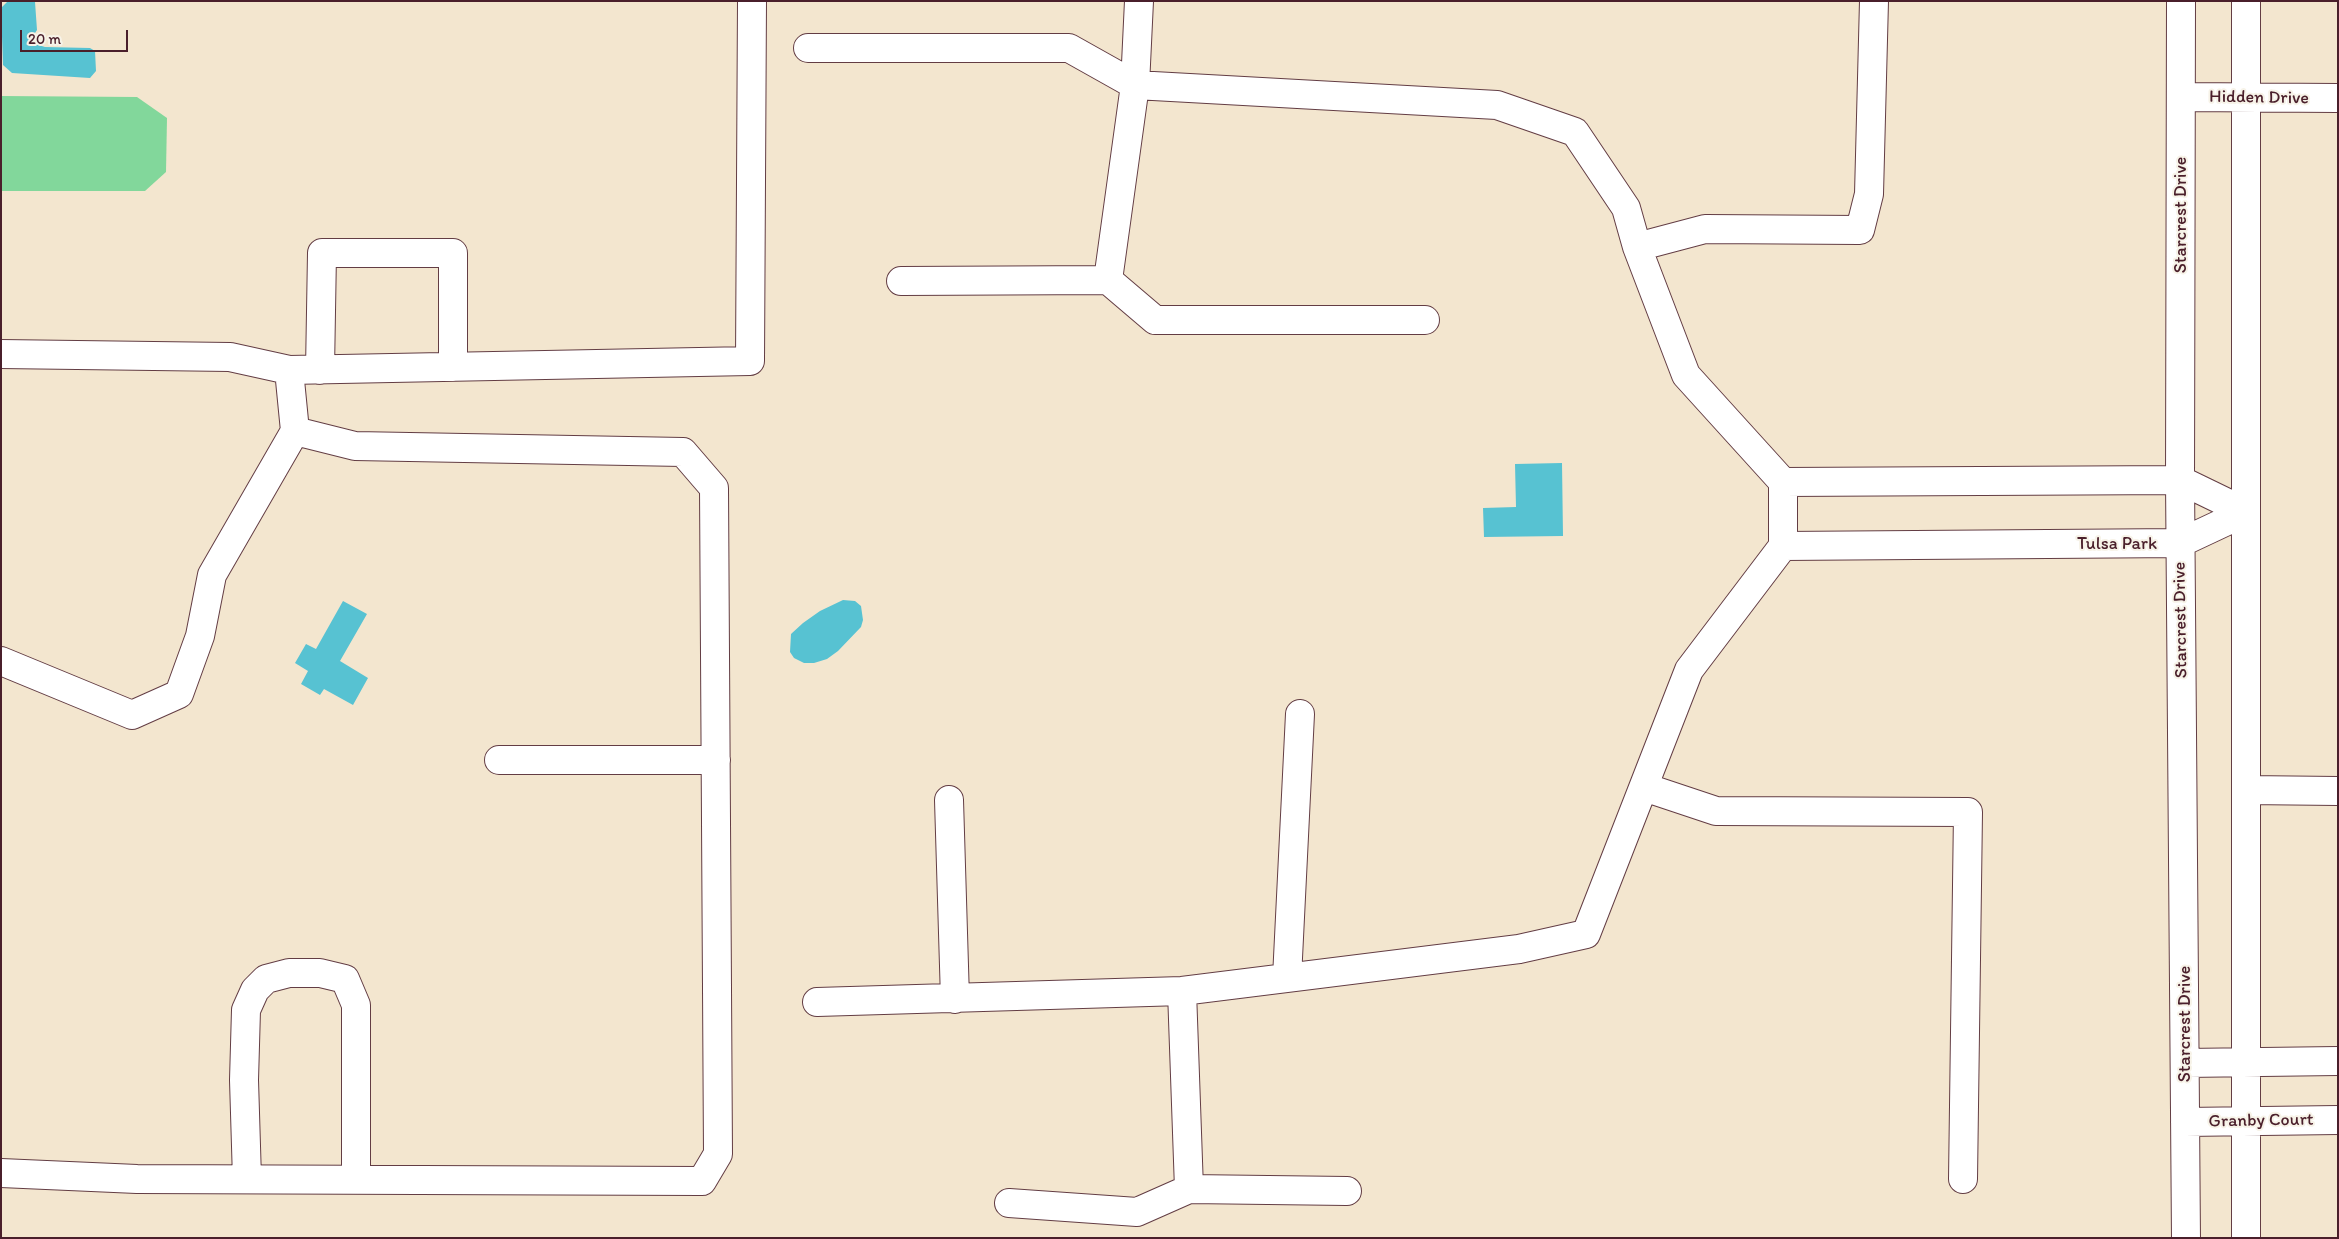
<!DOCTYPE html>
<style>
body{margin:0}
#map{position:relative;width:2339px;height:1239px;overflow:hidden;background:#f3e6cf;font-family:Itim,sans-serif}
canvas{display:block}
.frame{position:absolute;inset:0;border:2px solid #4a1f2b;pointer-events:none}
.scale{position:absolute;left:20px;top:30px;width:108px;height:22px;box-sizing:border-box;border:2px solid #4a1f2b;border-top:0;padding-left:6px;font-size:15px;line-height:18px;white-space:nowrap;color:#4a1f2b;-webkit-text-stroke:4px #f7f3e8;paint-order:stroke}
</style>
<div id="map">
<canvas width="2339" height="1239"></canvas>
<div class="frame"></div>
<div class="scale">20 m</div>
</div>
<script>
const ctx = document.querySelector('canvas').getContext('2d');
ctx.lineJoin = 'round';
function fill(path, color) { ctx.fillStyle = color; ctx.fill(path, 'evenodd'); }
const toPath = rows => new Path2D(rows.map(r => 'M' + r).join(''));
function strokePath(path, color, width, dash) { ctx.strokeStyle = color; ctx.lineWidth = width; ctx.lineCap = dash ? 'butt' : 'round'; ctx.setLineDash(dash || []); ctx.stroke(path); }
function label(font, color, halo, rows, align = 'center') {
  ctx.font = font + ' Itim,sans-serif'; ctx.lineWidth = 4; ctx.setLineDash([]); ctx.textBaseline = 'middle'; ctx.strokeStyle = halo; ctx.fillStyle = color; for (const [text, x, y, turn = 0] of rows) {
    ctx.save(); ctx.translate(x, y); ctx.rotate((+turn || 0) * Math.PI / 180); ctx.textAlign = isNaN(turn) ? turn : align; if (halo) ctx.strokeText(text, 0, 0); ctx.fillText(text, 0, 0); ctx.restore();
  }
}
const green = toPath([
 [1,96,137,97,167,118,166,172,145,191,1,191]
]);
const water = toPath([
 [8,1,35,2,37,30,33,36,35,44,45,47,90,48,95,51,96,71,90,78,12,73,3,65,1,8],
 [1562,463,1563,536,1484,537,1483,508,1516,507,1515,464],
 [843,600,855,601,861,606,863,620,861,627,838,651,827,659,814,663,804,663,794,658,790,652,791,634,803,623,820,611],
 [343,601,367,614,340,661,368,678,353,705,324,689,320,695,301,684,308,671,295,663,306,644,316,649]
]);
const minor = toPath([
 [1139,1,1135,85,1108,280,1155,320,1425,320],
 [2181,1,2180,480,2186,1238],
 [2246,1,2246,1238],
 [808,48,1069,48,1135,85,1497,105,1575,132,1626,208,1637,247,1686,375,1783,482],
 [2181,97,2338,98],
 [1637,247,1705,229,1860,230,1869,194,1874,1],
 [901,281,1108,280],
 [1,354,230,357,289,370,295,431],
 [289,370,750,361,752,1],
 [320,370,322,253,453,253,453,367],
 [1783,482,2180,480,2246,512,2180,543,1783,546],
 [1783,482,1783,546],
 [1,661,132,715,179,694,200,636,212,575,295,431,355,446,683,452,714,488,718,1154,702,1181,137,1179,1,1173],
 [499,760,716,760],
 [1644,787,1716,811,1968,812,1963,1179],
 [2246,790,2338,791],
 [949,800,955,999],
 [1287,978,1300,714],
 [1182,991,1189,1189,1347,1191],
 [817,1002,1182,991,1519,949,1586,934,1689,670,1783,546],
 [2185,1063,2338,1061],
 [2185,1122,2338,1120],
 [247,1179,244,1080,246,1010,255,990,266,979,289,973,320,973,345,979,356,1005,356,1180],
 [1009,1203,1137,1212,1189,1189]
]);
const streetNames = [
 ["Hidden Drive",2259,98,1],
 ["Starcrest Drive",2181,215,-90],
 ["Tulsa Park",2117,544],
 ["Starcrest Drive",2181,620,-91],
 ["Starcrest Drive",2185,1024,-90],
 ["Granby Court",2261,1121,-1]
];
fill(green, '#82d79b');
fill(water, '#57c2d2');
strokePath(minor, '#633d44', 30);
strokePath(minor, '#fff', 28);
label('18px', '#4a1f2b', '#f7f3e8', streetNames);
</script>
